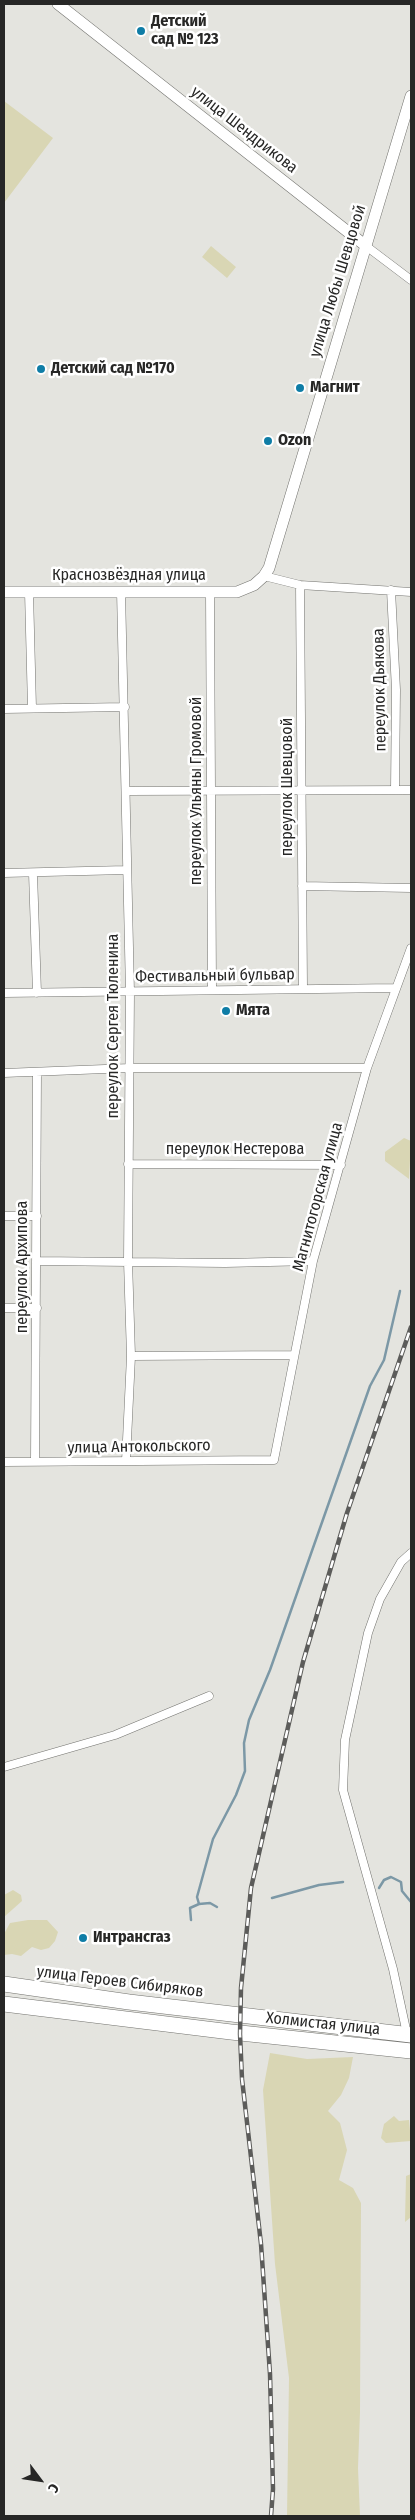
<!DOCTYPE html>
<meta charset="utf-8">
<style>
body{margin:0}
#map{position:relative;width:415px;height:2520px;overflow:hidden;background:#e4e4df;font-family:"Fira Sans Condensed",sans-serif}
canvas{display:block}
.frame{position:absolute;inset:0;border:5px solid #272726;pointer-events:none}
.north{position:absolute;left:15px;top:2455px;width:50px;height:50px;-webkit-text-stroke:4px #fff;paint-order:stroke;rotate:121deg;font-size:14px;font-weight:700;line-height:20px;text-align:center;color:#272726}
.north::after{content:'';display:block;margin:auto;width:18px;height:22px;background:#272726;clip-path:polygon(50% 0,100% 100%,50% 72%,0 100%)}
</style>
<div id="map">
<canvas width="415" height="2520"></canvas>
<div class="frame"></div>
<div class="north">С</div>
</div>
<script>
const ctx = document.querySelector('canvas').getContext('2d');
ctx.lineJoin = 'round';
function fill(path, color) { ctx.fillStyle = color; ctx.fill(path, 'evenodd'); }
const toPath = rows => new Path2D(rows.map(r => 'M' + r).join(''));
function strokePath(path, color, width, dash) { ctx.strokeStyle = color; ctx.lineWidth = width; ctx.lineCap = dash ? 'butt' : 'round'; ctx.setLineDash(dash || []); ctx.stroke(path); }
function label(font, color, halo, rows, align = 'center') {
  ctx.font = font + ' "Fira Sans Condensed",sans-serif'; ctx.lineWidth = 5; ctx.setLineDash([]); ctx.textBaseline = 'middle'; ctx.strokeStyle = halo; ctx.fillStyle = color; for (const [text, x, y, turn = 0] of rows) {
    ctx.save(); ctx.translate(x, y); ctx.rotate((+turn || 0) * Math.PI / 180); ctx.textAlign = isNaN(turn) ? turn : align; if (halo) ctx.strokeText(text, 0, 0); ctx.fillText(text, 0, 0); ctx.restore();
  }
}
const green = toPath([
 [4,101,53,138,4,203],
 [211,246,236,267,227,278,202,257],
 [404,1138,411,1141,409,1179,385,1161,385,1152],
 [13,1890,21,1895,22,1901,4,1917,4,1895],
 [28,1920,47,1920,58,1932,55,1941,49,1948,41,1950,32,1947,21,1956,12,1954,4,1955,4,1934,10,1923],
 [270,2053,307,2059,353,2057,349,2078,341,2095,328,2111,340,2123,347,2150,339,2180,353,2188,361,2203,360,2412,358,2468,360,2516,287,2516,289,2378,275,2264,263,2090],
 [394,2116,399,2121,409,2120,411,2141,386,2143,381,2138,384,2124],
 [411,2174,411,2217,405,2222,406,2176]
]);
const stream = toPath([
 [379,1888,384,1880,391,1877,401,1882,402,1891,411,1902],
 [272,1898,319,1885,343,1882],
 [199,1904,197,1897,213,1839,236,1795,245,1771,244,1743,249,1720,270,1670,370,1386,384,1360,400,1291],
 [191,1920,190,1908,199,1904,210,1903,217,1907]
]);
const street = toPath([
 [366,246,411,280],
 [264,576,300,585,411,592],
 [300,585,303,988],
 [391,590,396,690,395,790],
 [121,591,130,992,128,1261,131,1356,126,1461],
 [29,592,32,708],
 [210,593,212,990],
 [4,709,125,707],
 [127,791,411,790],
 [4,873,126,870],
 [33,873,37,993],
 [302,886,411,888],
 [4,993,396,988],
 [4,1073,130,1068,367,1068],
 [128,1164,341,1165],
 [4,1216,37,1216],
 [36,1261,225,1263,313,1261],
 [4,1308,37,1308],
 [131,1356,293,1355],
 [4,1462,274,1460,313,1261,367,1068,411,948],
 [35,1462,37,1072],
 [4,1767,115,1735,209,1696],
 [407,2034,393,1969,343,1790,345,1740,368,1633,380,1599,401,1562,411,1553]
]);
const secondary = toPath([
 [58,4,366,246],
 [4,592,237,592,254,585,264,576,269,568,411,96]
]);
const highway = toPath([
 [4,1984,129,2002,411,2035],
 [4,2004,231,2032,411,2051]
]);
const rail = toPath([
 [271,2516,273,2489,270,2374,261,2244,242,2079,240,2034,241,1988,251,1888,303,1662,347,1513,411,1327]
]);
const markers = [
 [141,31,5,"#0f7da6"],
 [41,369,5,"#0f7da6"],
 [300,388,5,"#0f7da6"],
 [268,441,5,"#0f7da6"],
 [226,1011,5,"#0f7da6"],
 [83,1938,5,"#0f7da6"]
];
const poiNames = [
 ["Детский",151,22],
 ["сад № 123",151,40],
 ["Детский сад №170",51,369],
 ["Магнит",310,388],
 ["Ozon",278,441],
 ["Мята",236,1011],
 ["Интрансгаз",93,1938]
];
const streetNames = [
 ["улица Шендрикова",244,130,38],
 ["улица Любы Шевцовой",338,281,-73],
 ["Краснозвёздная улица",129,576],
 ["переулок Дьякова",380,690,-91],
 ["переулок Шевцовой",288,787,-90],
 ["переулок Ульяны Громовой",197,791,-90],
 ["Фестивальный бульвар",215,976,-1],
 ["переулок Сергея Тюленина",114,1026,-90],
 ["переулок Нестерова",235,1150],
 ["Магнитогорская улица",318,1197,-75],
 ["переулок Архипова",23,1267,-90],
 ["улица Антокольского",139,1447,-1],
 ["улица Героев Сибиряков",120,1982,7],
 ["Холмистая улица",323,2024,6]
];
fill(green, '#d9d6b4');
strokePath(stream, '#7c98a6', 2.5);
strokePath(street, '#73736f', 9);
strokePath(secondary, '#73736f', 12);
strokePath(highway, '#73736f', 16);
strokePath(street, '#fff', 8);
strokePath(secondary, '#fff', 11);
strokePath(highway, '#fff', 15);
strokePath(rail, '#5c5c5a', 4.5);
strokePath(rail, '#fff', 2.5, [8]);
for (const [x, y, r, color] of markers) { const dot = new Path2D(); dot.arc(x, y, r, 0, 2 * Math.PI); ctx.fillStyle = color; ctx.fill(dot); strokePath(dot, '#fff', 2); }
label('bold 16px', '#272726', '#fff', poiNames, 'left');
label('16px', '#272726', '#fff', streetNames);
</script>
